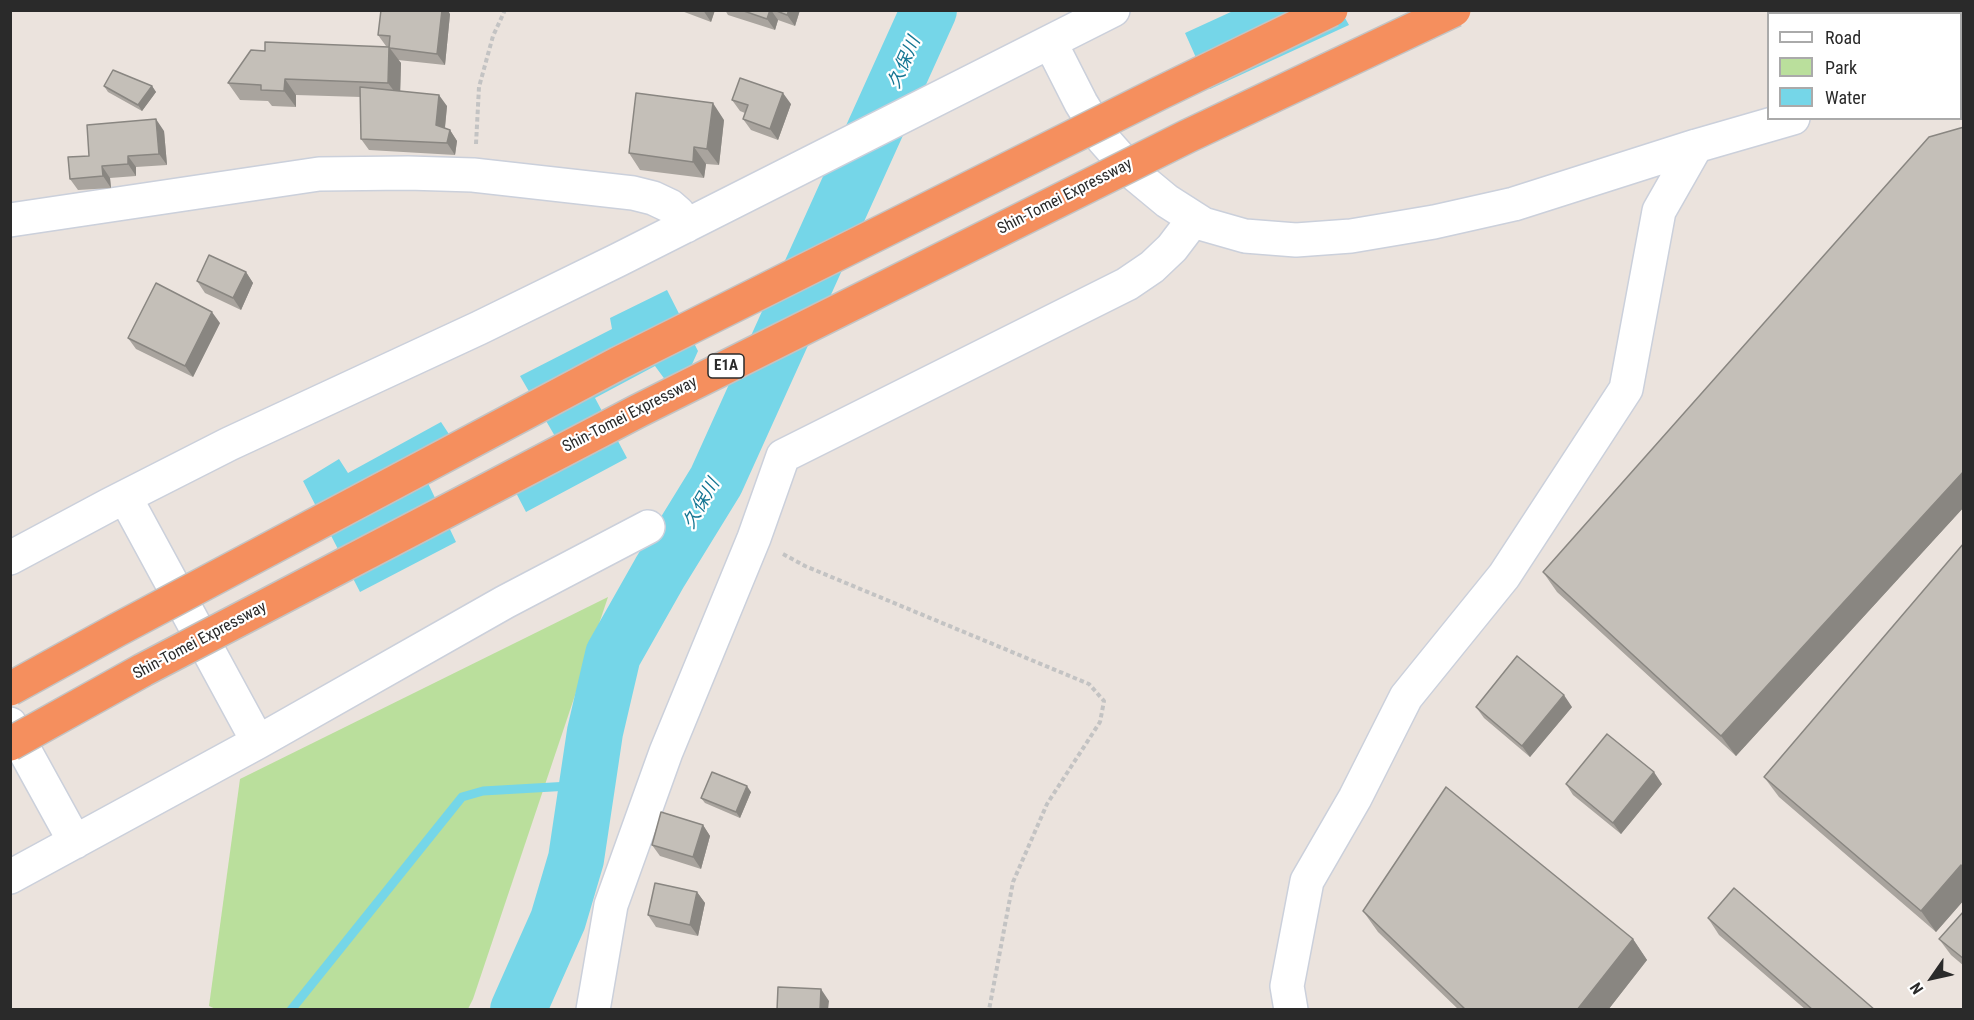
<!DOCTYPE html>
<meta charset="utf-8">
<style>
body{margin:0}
#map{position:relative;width:1974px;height:1020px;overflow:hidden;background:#ebe3dd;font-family:"Roboto Condensed",sans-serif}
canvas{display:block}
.frame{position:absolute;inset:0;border:12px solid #2a2a2a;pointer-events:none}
.legend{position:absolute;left:1767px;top:12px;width:195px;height:108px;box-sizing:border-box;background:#fff;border:2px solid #aaa;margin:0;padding:8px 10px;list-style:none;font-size:18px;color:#2a2a2a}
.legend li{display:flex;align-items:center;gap:12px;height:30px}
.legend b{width:30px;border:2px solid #aaa}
.north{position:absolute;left:1902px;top:948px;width:60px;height:60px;-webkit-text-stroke:4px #fff;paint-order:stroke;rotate:236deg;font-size:16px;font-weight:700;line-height:24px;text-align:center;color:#2a2a2a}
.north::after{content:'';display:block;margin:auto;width:21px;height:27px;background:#2a2a2a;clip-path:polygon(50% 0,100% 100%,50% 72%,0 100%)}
</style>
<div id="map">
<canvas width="1974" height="1020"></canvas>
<div class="frame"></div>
<ul class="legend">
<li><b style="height:8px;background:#fff"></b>Road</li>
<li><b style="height:16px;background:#badf9c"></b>Park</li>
<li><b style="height:16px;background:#75d6e8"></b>Water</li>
</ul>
<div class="north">N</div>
</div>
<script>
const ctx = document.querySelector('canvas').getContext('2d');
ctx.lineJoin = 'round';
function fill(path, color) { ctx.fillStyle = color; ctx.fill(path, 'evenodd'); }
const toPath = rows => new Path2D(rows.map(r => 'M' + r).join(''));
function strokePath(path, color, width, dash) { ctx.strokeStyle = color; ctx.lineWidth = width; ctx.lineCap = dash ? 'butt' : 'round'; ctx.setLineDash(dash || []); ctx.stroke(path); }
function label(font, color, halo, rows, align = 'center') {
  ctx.font = font + ' "Roboto Condensed","Noto Sans JP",sans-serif'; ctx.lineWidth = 4.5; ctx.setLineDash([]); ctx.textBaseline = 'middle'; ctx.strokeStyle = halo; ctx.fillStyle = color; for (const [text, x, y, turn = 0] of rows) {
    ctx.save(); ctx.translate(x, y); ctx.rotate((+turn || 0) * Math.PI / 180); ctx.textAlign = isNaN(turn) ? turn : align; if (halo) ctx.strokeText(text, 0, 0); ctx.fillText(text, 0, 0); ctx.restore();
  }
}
const green = toPath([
 [608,597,473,999,468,1009,218,1010,209,1006,240,779]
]);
const water = toPath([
 [1233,11,1341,11,1349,25,1210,89,1185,33],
 [667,290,698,351,689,371,666,381,655,366,595,398,627,458,526,512,502,466,556,438,520,376,612,329,610,318],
 [441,422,464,457,426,479,456,542,360,592,303,481,339,459,348,473]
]);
const stream = toPath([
 [291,1010,462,797,483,791,587,785]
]);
const river = toPath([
 [518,1010,558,920,576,859,595,732,613,655,660,572,716,481,929,10]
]);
const path = toPath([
 [476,144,479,87,493,36,505,10],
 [783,554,805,566,1089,684,1104,701,1100,722,1047,804,1013,882,989,1010]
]);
const minor = toPath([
 [1050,42,1081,103,1103,139,1132,172,1167,201,1203,224,1245,236,1296,240,1351,236,1434,222,1514,204,1696,146,1793,118],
 [1960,85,1964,84],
 [10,220,319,174,408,173,473,175,633,193,653,198,670,206,678,213,686,226],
 [125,497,258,742],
 [10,558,109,505,229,444,479,328,618,260,1113,10],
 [10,724,75,842],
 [10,877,258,742,505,602,648,527],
 [593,1010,611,905,666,752,754,538,783,456,1127,284,1152,267,1172,248,1194,219],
 [1291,1010,1287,986,1307,881,1355,798,1406,697,1504,576,1626,389,1659,211,1696,146]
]);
const motorwayBridge = toPath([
 [10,689,117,630,619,363,1160,93,1331,10],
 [10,744,143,670,638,411,1188,136,1454,10]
]);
const wall = toPath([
 [679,10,715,10,711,22],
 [725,10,800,10,795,26,778,20,775,30,728,15],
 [450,14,445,65,398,60,401,63,400,91,447,106,445,128,450,130,457,141,455,155,369,150,361,139,361,97,296,95,296,107,272,106,268,101,240,100,228,83,265,51,389,47,386,46,378,35],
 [104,86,152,86,156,92,142,111,108,92],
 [732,100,791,104,778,140,751,130,743,119,745,113,740,111],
 [724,120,719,165,706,164,704,178,640,170,629,153],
 [1964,127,1964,507,1736,756,1557,592,1543,572],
 [164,131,167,165,136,167,136,176,110,178,111,188,78,190,70,179,89,156],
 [246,272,253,283,241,310,205,293,197,281],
 [220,323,193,377,136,349,128,338],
 [1964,543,1964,900,1936,932,1779,797,1764,777],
 [1476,707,1572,707,1530,757,1484,718],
 [1566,784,1662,784,1621,834,1573,795],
 [751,792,740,818,705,803,701,798],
 [703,825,710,836,701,869,660,856,652,845],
 [697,892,705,903,698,936,656,927,648,915],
 [1363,911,1633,939,1647,960,1608,1010,1459,1010,1378,932],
 [1964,911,1964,966,1951,955,1939,939],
 [1708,918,1875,1010,1806,1010,1719,935]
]);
const shadedWall = toPath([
 [442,10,448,10,450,14,445,65,437,54],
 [703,10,715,10,711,22],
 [770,10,771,10,778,20,775,30,767,19],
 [789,10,800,10,795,26,787,15],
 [389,47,401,63,400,99,388,83],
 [285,79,296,95,296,107,284,91],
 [152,86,156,92,142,111,138,105],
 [783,93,791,104,778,140,770,129],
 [439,95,447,106,444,136,436,125],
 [713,103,724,120,719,165,707,149],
 [156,119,164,131,167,165,159,154],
 [450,130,457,141,455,155,447,143],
 [694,147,706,164,704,178,693,162],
 [128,156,136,167,136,176,128,164],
 [102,166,110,178,111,188,103,176],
 [246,272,253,283,241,310,233,298],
 [212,312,220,323,193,377,185,366],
 [1964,471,1964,507,1736,756,1721,736],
 [1564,695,1572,707,1530,757,1522,746],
 [1654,772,1662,784,1621,834,1613,823],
 [747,786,751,792,740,818,736,812],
 [703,825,710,836,701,869,693,857],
 [1961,865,1964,869,1964,900,1936,932,1921,911],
 [697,892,705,903,698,936,690,925],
 [1633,939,1647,960,1608,1010,1577,1010],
 [821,989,829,1001,828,1010,820,1010]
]);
const building = toPath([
 [381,10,442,10,437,54,390,48,389,47,389,48,390,36,378,35,381,10],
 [741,10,770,10,767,19,741,10],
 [774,10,789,10,787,15,774,10],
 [265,42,389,47,388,83,285,79,284,91,261,90,261,85,228,83,251,50,265,51,265,42],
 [113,70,152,86,138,105,104,86,113,70],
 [740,78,783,93,770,129,743,119,748,105,732,100,740,78],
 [360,87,439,95,436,125,450,130,447,143,361,139,360,87],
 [636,93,713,103,707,149,694,147,693,162,629,153,636,93],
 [156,119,159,154,128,156,128,164,102,166,103,176,70,179,68,157,89,156,87,125,156,119],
 [1964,127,1964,471,1721,736,1543,572,1929,137,1964,127],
 [209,255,246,272,233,298,197,281,209,255],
 [156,283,212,312,185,366,128,338,156,283],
 [1964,543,1964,867,1961,865,1921,911,1764,777,1964,543],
 [1517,656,1564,695,1522,746,1476,707,1517,656],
 [1607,734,1654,772,1613,823,1566,784,1607,734],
 [712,772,747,786,736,812,701,798,712,772],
 [1446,787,1633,939,1577,1010,1466,1010,1363,911,1446,787],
 [661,812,703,825,693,857,652,845,661,812],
 [655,883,697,892,690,925,648,915,655,883],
 [1734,888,1875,1010,1813,1010,1708,918,1734,888],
 [1964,911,1964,959,1939,939,1964,911],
 [778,987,821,989,820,1010,777,1010,778,987]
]);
const shields = [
 [726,366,36]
];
const shieldNames = [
 ["E1A",726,366]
];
const streetNames = [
 ["Shin-Tomei Expressway",1065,197,-27],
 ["Shin-Tomei Expressway",630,415,-27],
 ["Shin-Tomei Expressway",200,641,-28]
];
const waterNames = [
 ["久保川",905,63,-66],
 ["久保川",702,504,-60]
];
fill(green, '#badf9c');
fill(water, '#75d6e8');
strokePath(stream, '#75d6e8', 9);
strokePath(river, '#75d6e8', 56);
strokePath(minor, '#cbd0db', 36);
strokePath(path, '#c3c3c3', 4, [4.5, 3]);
strokePath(minor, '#fff', 33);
strokePath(motorwayBridge, '#c3c3c3', 36, []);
strokePath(motorwayBridge, '#f58f5e', 33);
fill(wall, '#a9a49e');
fill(shadedWall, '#898681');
fill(building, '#c4bfb8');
strokePath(building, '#898681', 1.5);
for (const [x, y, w] of shields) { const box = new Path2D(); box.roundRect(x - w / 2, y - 12, w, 24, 4.5); ctx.fillStyle = '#fff'; ctx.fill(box); strokePath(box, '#2a2a2a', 1.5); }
label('bold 15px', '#2a2a2a', null, shieldNames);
label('16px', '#2a2a2a', '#fff', streetNames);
label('italic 18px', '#157693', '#fff', waterNames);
</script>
